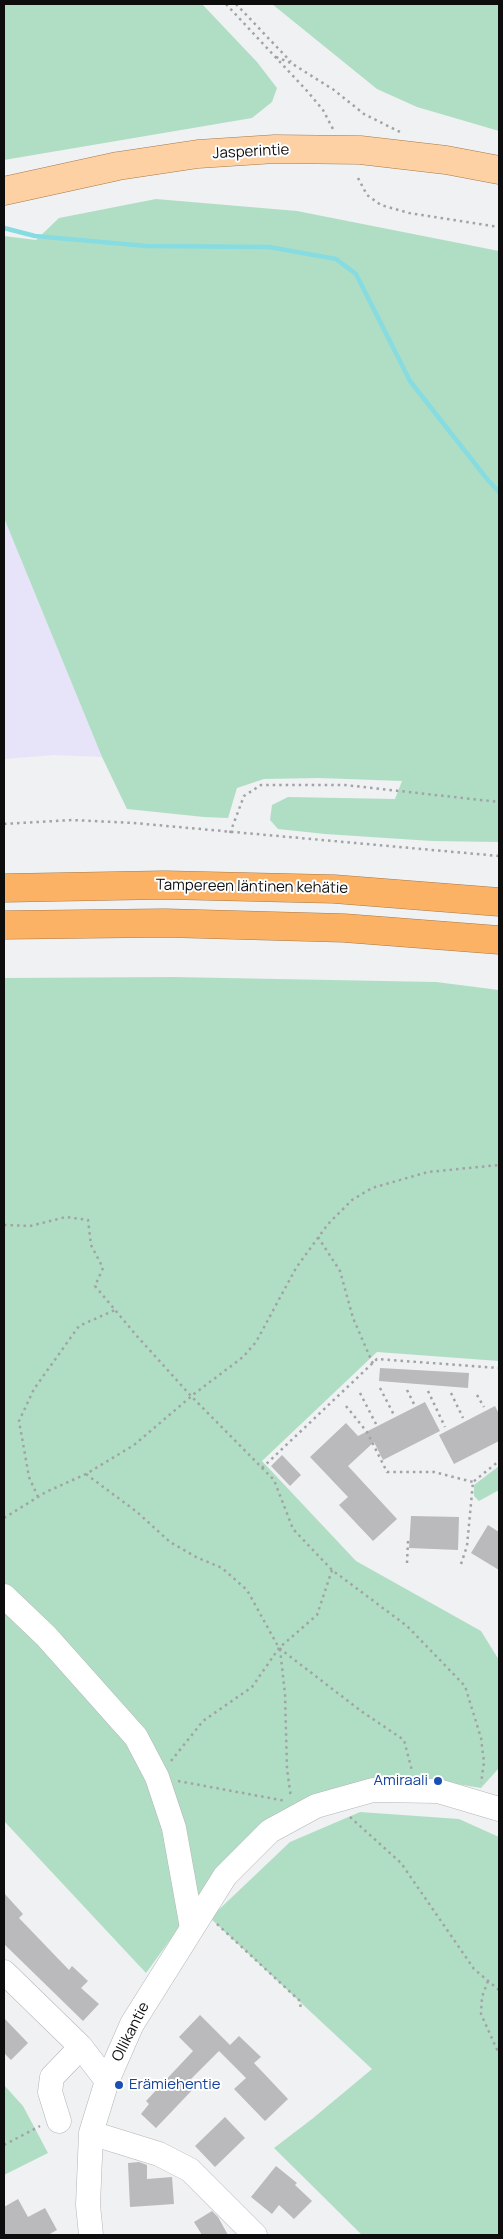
<!DOCTYPE html>
<meta charset="utf-8">
<style>
body{margin:0}
#map{position:relative;width:503px;height:2239px;overflow:hidden;background:#eff1f3;font-family:Manrope,sans-serif}
canvas{display:block}
.frame{position:absolute;inset:0;border:5px solid #0d0d0e;pointer-events:none}
</style>
<div id="map">
<canvas width="503" height="2239"></canvas>
<div class="frame"></div>
</div>
<script>
const ctx = document.querySelector('canvas').getContext('2d');
ctx.lineJoin = 'round';
function fill(path, color) { ctx.fillStyle = color; ctx.fill(path, 'evenodd'); }
const toPath = rows => new Path2D(rows.map(r => 'M' + r).join(''));
function strokePath(path, color, width, dash) { ctx.strokeStyle = color; ctx.lineWidth = width; ctx.lineCap = dash ? 'butt' : 'round'; ctx.setLineDash(dash || []); ctx.stroke(path); }
function label(font, color, halo, rows, align = 'center') {
  ctx.font = font + ' Manrope,sans-serif'; ctx.lineWidth = 4; ctx.setLineDash([]); ctx.textBaseline = 'middle'; ctx.strokeStyle = halo; ctx.fillStyle = color; for (const [text, x, y, turn = 0] of rows) {
    ctx.save(); ctx.translate(x, y); ctx.rotate((+turn || 0) * Math.PI / 180); ctx.textAlign = isNaN(turn) ? turn : align; if (halo) ctx.strokeText(text, 0, 0); ctx.fillText(text, 0, 0); ctx.restore();
  }
}
const industrial = toPath([
 [4,518,102,757,54,755,4,759]
]);
const green = toPath([
 [4,4,202,4,257,62,277,88,272,102,252,118,4,160],
 [272,4,499,4,499,131,417,107,377,89],
 [156,199,297,211,499,251,499,842,432,841,325,834,278,829,270,820,272,805,288,797,395,799,402,781,319,778,264,779,237,788,228,818,204,817,127,809,102,757,4,518,4,236,36,240,59,218],
 [173,977,436,982,499,990,499,1361,377,1352,262,1461,356,1561,481,1631,499,1660,499,1768,481,1788,402,1775,310,1801,221,1870,146,1973,4,1821,4,978],
 [499,1466,499,1490,479,1501,474,1496,474,1485],
 [360,1812,459,1819,499,1837,499,2235,362,2235,274,2148,312,2119,372,2069,210,1918,290,1842],
 [4,2085,23,2106,48,2153,4,2175]
]);
const stream = toPath([
 [4,228,35,236,146,246,269,247,336,259,356,274,410,381,487,479,499,492]
]);
const building = toPath([
 [380,1368,469,1373,468,1388,379,1381],
 [425,1402,440,1431,383,1460,374,1442,348,1466,397,1519,373,1541,339,1505,348,1497,310,1457,346,1423,358,1436],
 [495,1406,499,1414,499,1441,454,1464,439,1435],
 [282,1455,301,1475,290,1486,271,1466],
 [411,1516,459,1517,458,1550,409,1548],
 [488,1525,499,1532,499,1570,471,1553],
 [4,1893,23,1914,19,1918,69,1970,72,1966,88,1981,81,1988,99,2004,83,2021,4,1944],
 [200,2015,230,2045,239,2036,261,2057,254,2063,288,2099,265,2121,234,2089,246,2078,219,2051,191,2079,197,2085,156,2128,141,2114,149,2104,146,2101,193,2051,179,2037],
 [4,2018,28,2043,11,2060,4,2053],
 [225,2117,245,2138,215,2167,195,2146],
 [139,2162,147,2165,147,2179,172,2177,174,2204,130,2207,128,2163],
 [276,2166,297,2183,295,2185,312,2201,294,2219,279,2205,272,2214,251,2197],
 [18,2199,28,2217,45,2208,57,2230,48,2235,4,2235,4,2207],
 [212,2211,218,2217,228,2235,202,2235,194,2222]
]);
const path = toPath([
 [226,4,308,92,323,110,333,129],
 [236,4,291,62],
 [276,57,291,63,334,90,364,114,400,132],
 [358,178,367,195,381,205,409,213,499,227],
 [4,824,72,820,134,823,499,856],
 [230,833,244,796,261,785,345,785,499,802],
 [4,1225,30,1226,66,1217,88,1220,91,1245,103,1268,95,1286,136,1335,191,1396,274,1480,293,1529,332,1570,407,1626,465,1686,481,1738,484,1762,481,1783],
 [318,1237,340,1271,353,1318,373,1364],
 [380,1388,394,1415],
 [407,1390,414,1404],
 [428,1391,445,1427],
 [360,1393,376,1424],
 [451,1393,463,1418],
 [477,1395,484,1407],
 [346,1406,367,1432,387,1472,434,1472,473,1482],
 [262,1468,377,1359,499,1368],
 [86,1474,137,1512,170,1542,196,1557,222,1568,247,1590,279,1648,361,1711,404,1740,412,1771],
 [38,1497,29,1477,19,1421,34,1389,79,1326,115,1310],
 [4,1518,46,1492,86,1474,134,1445,194,1394,243,1357,256,1342,296,1268,328,1224,352,1200,372,1188,428,1172,499,1165],
 [407,1563,408,1541],
 [461,1564,467,1546,473,1482,499,1461],
 [280,1649,285,1694,287,1769,291,1798],
 [171,1761,203,1721,252,1687,279,1648,317,1615,332,1570],
 [178,1781,286,1801],
 [350,1817,401,1863,474,1969,499,1990],
 [217,1924,301,2002,300,2009],
 [488,1981,482,1997,481,2014,499,2054],
 [4,2145,40,2126]
]);
const minor = toPath([
 [4,1596,46,1636,136,1737,157,1777,174,1828,192,1928],
 [4,1972,81,2047,107,2081],
 [59,2121,50,2092,52,2077,81,2047],
 [91,2133,159,2154,190,2170,255,2235],
 [91,2235,88,2205,91,2133,107,2081,132,2024,225,1876,270,1831,316,1806,373,1790,438,1791,499,1809]
]);
const major = toPath([
 [4,191,118,166,198,154,275,149,360,150,446,160,499,170]
]);
const highway = toPath([
 [4,888,165,885,334,889,499,902],
 [4,925,165,923,344,928,499,940]
]);
const markers = [
 [438,1781,5,"#1a4fb4"],
 [119,2085,5,"#1a4fb4"]
];
const streetNames = [
 ["Jasperintie",251,152,-3],
 ["Tampereen läntinen kehätie",252,887,1],
 ["Ollikantie",131,2032,-63]
];
const transitNames = [
 ["Amiraali",428,1781],
 ["Erämiehentie",129,2085,"left"]
];
fill(industrial, '#e7e4fa');
fill(green, '#b0dec5');
strokePath(stream, '#86dce1', 4.5);
fill(building, '#bab9bb');
strokePath(minor, '#b3b5b7', 25);
strokePath(major, '#a87847', 29);
strokePath(highway, '#a87847', 29);
strokePath(path, '#a2a3a5', 2.5, [2.5, 4]);
strokePath(minor, '#fff', 24);
strokePath(major, '#fdd1a3', 28);
strokePath(highway, '#fbb265', 28);
for (const [x, y, r, color] of markers) { const dot = new Path2D(); dot.arc(x, y, r, 0, 2 * Math.PI); ctx.fillStyle = color; ctx.fill(dot); strokePath(dot, '#fff', 2); }
label('15px', '#0d0d0e', '#fff', streetNames);
label('15px', '#164399', '#fff', transitNames, 'right');
</script>
